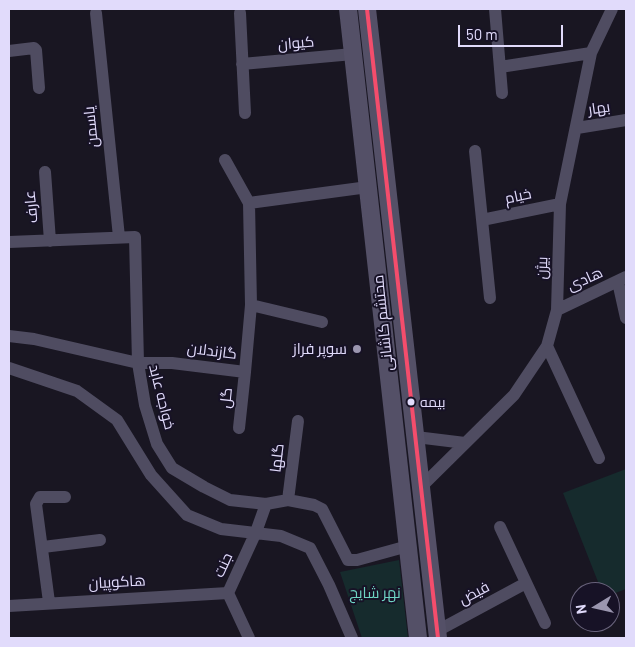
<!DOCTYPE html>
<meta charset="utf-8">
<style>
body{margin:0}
#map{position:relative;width:635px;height:647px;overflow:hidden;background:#191622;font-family:Barlow,sans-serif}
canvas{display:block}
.frame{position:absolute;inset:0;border:10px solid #e1dbfb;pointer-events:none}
.north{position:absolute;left:570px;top:582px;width:50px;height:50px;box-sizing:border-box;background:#171226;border:1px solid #68627b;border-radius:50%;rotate:261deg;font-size:14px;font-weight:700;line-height:20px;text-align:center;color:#e1dbfb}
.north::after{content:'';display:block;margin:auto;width:18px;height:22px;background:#9b96af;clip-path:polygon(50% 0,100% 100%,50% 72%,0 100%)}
.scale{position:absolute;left:458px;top:25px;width:105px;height:22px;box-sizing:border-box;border:2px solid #e1dbfb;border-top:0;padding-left:6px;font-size:15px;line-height:18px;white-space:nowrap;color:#e1dbfb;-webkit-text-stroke:4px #171226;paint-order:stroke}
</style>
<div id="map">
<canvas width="635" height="647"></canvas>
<div class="frame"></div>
<div class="north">N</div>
<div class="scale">50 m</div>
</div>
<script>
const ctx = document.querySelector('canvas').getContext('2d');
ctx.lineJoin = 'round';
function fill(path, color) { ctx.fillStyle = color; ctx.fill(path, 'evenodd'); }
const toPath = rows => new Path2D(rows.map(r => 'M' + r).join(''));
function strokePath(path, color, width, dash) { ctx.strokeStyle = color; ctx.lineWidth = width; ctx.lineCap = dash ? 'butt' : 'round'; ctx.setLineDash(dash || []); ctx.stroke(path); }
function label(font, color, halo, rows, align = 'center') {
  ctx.font = font + ' Barlow,Cairo,sans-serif'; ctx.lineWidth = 4; ctx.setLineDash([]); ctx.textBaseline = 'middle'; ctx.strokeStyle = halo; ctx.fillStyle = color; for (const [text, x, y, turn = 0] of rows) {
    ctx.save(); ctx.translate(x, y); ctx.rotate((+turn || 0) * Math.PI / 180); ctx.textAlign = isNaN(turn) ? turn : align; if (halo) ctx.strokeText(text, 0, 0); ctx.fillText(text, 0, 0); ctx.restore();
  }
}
const green = toPath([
 [626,469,626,589,610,595,610,592,602,592,563,493],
 [399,560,408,638,362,638,340,572]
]);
const street = toPath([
 [495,9,502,93],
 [96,13,119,237],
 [240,13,245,113],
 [9,51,34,48,36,50,39,88],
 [242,64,353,54],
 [500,67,591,53],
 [577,128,626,120],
 [475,151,490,298],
 [225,160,249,203],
 [45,172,50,241],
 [482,220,560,204],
 [9,242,135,237,138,363,172,363,245,372,251,305,249,203,368,187],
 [618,282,626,318],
 [251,305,322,322],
 [557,310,626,277],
 [9,336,34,339,138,363,145,405,157,444,172,468,204,487,230,500,266,504,288,500,314,505,322,509,348,560,357,560,408,546],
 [547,346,599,458],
 [9,368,77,391,117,420,151,475,187,515,221,529,281,536,310,548,329,585,352,638],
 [239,428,245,372],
 [416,437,465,443],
 [422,486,514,395,547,346,557,310,560,204,591,53,612,9],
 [288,500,298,421],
 [500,527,545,623],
 [43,547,100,540],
 [49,602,36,504,40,497,65,497],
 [9,606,228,593],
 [437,631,526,583],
 [249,638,228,593,256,532,266,504]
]);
const secondary = toPath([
 [348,9,418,638],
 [367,9,438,638]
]);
const bus1 = toPath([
 [367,9,438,638]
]);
const markers = [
 [357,349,5,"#9b96af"],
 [411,402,4.5,"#e1dbfb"]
];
const busNames = [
 ["بیمه",420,402]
];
const streetNames = [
 ["کیوان",296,43,-5],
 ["بهار",599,108,-8],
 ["یاسمن",91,127,-96],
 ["خیام",518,196,-12],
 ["عارف",31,207,-95],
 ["بیژن",542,268,-88],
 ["هادی",585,279,-24],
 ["محتشم کاشانی",383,323,-96],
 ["گازندلان",212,351,7],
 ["خواجه عابد",162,397,76],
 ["گل",226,398,-84],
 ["گلها",277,458,-83],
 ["جنت",223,565,-65],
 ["هاکوپیان",117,582,-3],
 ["فیض",474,593,-28]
];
const poiNames = [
 ["سوپر فراز",347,349]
];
const parkNames = [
 ["نهر شایج",375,593]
];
fill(green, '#162b2d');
strokePath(street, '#4f4c61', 12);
strokePath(secondary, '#545067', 18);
strokePath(bus1, '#f44d6c', 4);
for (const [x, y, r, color] of markers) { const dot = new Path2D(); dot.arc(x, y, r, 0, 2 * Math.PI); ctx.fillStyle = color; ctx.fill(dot); strokePath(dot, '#171226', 2); }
label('14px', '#e1dbfb', '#171226', busNames, 'left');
label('15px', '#e1dbfb', '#171226', streetNames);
label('15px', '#e1dbfb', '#171226', poiNames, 'right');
label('15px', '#6ed4c3', '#171226', parkNames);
</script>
